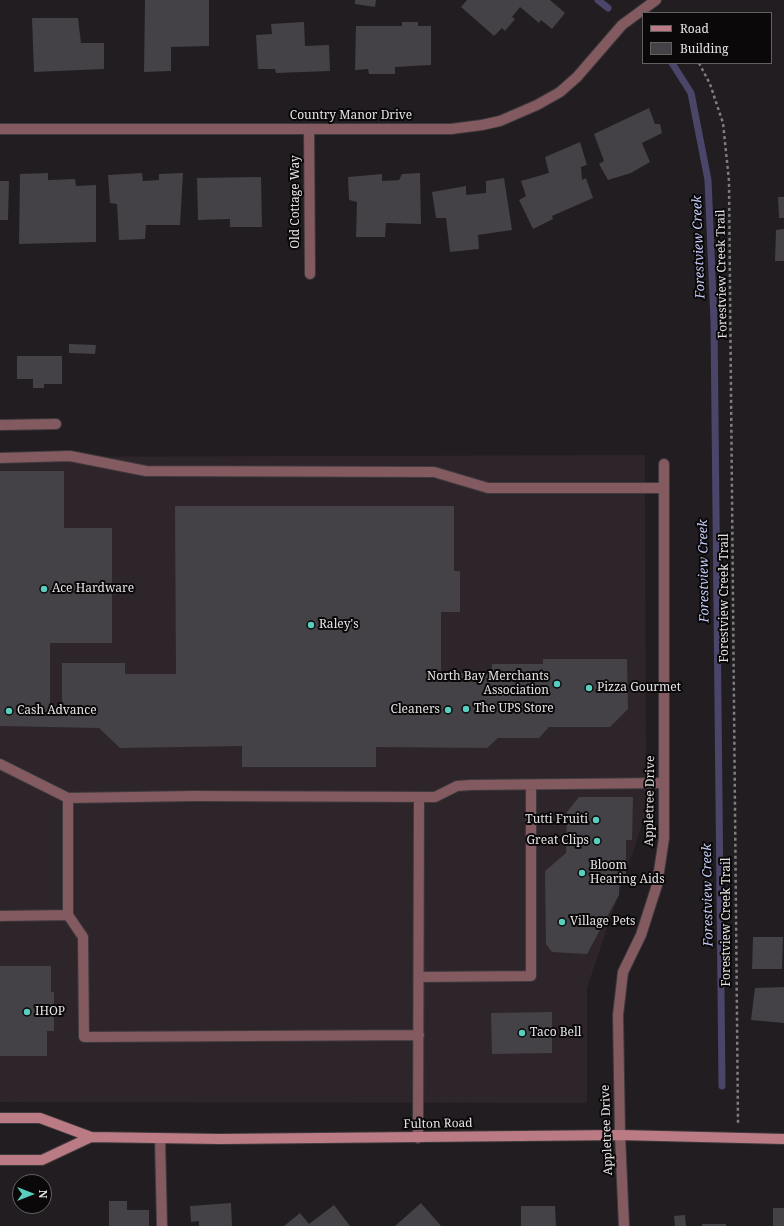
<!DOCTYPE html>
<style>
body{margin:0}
#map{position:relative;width:784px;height:1226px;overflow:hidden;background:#211d20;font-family:"Noto Serif",serif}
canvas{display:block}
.legend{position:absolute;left:642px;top:12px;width:130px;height:52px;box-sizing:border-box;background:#0a0809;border:1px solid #626061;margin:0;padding:5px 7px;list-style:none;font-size:12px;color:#e6e3e5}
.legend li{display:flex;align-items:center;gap:8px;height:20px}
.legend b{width:20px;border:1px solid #626061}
.north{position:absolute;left:12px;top:1174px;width:40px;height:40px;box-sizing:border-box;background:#0a0809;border:1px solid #626061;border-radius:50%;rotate:90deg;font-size:11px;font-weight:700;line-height:16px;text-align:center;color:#e6e3e5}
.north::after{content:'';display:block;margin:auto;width:14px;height:18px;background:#59cebf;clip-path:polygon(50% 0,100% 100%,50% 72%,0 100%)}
</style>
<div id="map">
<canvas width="784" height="1226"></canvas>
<ul class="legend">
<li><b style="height:5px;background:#bb7b85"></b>Road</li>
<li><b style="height:11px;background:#444246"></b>Building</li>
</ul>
<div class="north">N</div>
</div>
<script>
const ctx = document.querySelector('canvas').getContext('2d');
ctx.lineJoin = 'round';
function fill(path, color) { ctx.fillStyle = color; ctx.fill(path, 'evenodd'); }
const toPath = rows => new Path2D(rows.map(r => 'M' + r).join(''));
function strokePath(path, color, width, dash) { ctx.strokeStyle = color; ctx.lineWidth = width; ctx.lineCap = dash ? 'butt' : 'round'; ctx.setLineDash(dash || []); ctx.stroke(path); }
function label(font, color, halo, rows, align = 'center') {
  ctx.font = font + ' "Noto Serif",serif'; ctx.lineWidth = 4; ctx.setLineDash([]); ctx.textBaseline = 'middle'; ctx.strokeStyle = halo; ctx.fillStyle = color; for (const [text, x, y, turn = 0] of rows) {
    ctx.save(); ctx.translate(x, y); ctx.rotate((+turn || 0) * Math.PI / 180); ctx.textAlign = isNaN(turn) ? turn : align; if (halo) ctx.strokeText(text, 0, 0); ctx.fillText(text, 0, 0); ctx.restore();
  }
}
const built = toPath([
 [645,455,646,813,587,988,587,1103,0,1102,0,457]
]);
const stream = toPath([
 [598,0,608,8],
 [672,63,691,93,708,180,714,322,722,1086]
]);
const building = toPath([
 [145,0,209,0,209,46,171,47,171,71,144,72],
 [355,0,376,0,375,7,355,4],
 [467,0,550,0,565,13,552,29,541,20,539,23,520,7,512,17,515,19,505,31,502,28,494,36,461,7],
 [32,18,78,18,81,43,104,43,104,69,34,72],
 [304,22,305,46,329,45,330,71,276,73,275,69,258,69,256,35,272,34,271,24],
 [402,22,418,22,418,26,431,26,431,65,395,67,395,74,369,74,368,69,355,70,356,26,402,26],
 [649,108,655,124,660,124,662,133,642,143,650,162,631,173,608,180,599,164,604,161,594,134],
 [580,142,587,165,581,167,582,180,586,178,593,198,552,216,553,219,533,229,519,200,526,196,521,181,549,173,545,157],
 [48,173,48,180,75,179,76,186,96,185,96,242,19,244,20,174],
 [142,173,143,181,159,180,159,174,183,173,180,225,146,225,145,239,119,240,117,204,110,203,108,175],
 [420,173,421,224,386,223,385,237,356,237,357,202,349,200,348,177,382,174,382,181,399,180,402,174],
 [261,177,262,227,230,227,230,219,198,220,197,178],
 [504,178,512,230,478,235,479,249,450,252,446,218,436,218,432,192,466,186,466,195,486,193,486,181],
 [0,181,9,181,8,220,0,220],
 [778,197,784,197,784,218,779,218],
 [784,229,784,261,775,261,776,230],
 [69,344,96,345,95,354,69,353],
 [17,356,62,356,62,384,44,384,44,388,33,388,33,379,17,379],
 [0,471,64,471,64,528,112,528,112,643,50,643,50,706,62,705,62,663,125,663,125,674,176,674,175,506,454,506,454,571,460,571,460,612,441,612,441,673,492,673,492,664,543,664,543,659,627,659,628,709,610,727,549,727,539,738,498,738,487,748,376,747,376,767,242,767,242,746,120,748,99,728,0,726],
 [579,797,633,797,632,840,626,840,626,879,619,879,619,895,587,954,552,952,546,944,545,871,566,853,567,812],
 [753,937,783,937,782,969,752,969],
 [0,966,51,966,51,992,54,992,54,1031,47,1031,47,1056,0,1056],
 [784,987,784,1023,751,1020,755,988],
 [552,1012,552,1053,492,1054,491,1013],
 [109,1201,127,1201,127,1210,149,1210,149,1226,109,1226],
 [231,1203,232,1226,199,1226,199,1221,191,1222,190,1206],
 [421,1203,441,1226,395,1226],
 [334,1205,350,1226,284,1226,300,1213,309,1224],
 [521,1206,555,1206,556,1226,521,1226],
 [773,1208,784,1208,784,1226,773,1226],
 [685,1215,686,1226,675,1226,674,1216],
 [702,1224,726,1224,726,1226,702,1226]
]);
const path = toPath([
 [699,63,710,84,723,123,729,181,738,1123]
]);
const service = toPath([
 [0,425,56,424],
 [0,458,70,456,146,471,434,472,488,488,664,488],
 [0,764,68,798,194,796,435,797,457,786,471,785,664,783],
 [68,798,68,915,83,937,84,1037,419,1035],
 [0,916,68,915],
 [419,977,531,976,531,785],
 [418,1138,419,797],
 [160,1139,162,1226]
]);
const minor = toPath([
 [0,129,451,129,482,125,500,121,537,105,560,92,577,77,622,25,656,0],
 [309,129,310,274],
 [624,1226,620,1135,618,1015,623,972,641,935,657,885,664,838,664,464]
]);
const secondary = toPath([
 [0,1118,40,1118,91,1137,220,1139,620,1135,784,1139],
 [0,1160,42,1160,91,1137]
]);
const markers = [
 [44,589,4,"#59cebf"],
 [311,625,4,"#59cebf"],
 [557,684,4,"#59cebf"],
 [589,688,4,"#59cebf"],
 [466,709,4,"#59cebf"],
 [448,710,4,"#59cebf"],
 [9,711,4,"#59cebf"],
 [596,820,4,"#59cebf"],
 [597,841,4,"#59cebf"],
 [582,873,4,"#59cebf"],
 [562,922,4,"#59cebf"],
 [27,1012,4,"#59cebf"],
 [522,1033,4,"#59cebf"]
];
const streetNames = [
 ["Country Manor Drive",351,116],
 ["Old Cottage Way",296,202,-90],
 ["Forestview Creek Trail",722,274,-91],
 ["Forestview Creek Trail",725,598,-90],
 ["Appletree Drive",650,801,-89],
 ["Forestview Creek Trail",727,922,-90],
 ["Fulton Road",438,1124,-1],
 ["Appletree Drive",607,1130,-92]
];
const poiNames = [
 ["Ace Hardware",52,589],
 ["Raley's",319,625],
 ["North Bay Merchants",549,677,"right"],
 ["Association",549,691,"right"],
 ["Pizza Gourmet",597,688],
 ["The UPS Store",474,709],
 ["Cleaners",440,710,"right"],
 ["Cash Advance",17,711],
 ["Tutti Fruiti",588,820,"right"],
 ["Great Clips",589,841,"right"],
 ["Bloom",590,866],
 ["Hearing Aids",590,880],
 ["Village Pets",570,922],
 ["IHOP",35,1012],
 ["Taco Bell",530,1033]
];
const waterNames = [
 ["Forestview Creek",699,247,-92],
 ["Forestview Creek",704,571,-91],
 ["Forestview Creek",708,895,-91]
];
fill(built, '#2e252b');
strokePath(stream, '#4b456a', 7);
fill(building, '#444246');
strokePath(service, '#3d393c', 12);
strokePath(minor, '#3d393c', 12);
strokePath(secondary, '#3d393c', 12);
strokePath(path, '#817e80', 2.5, [3, 3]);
strokePath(service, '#825a60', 10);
strokePath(minor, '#825a60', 10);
strokePath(secondary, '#bb7b85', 10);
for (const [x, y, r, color] of markers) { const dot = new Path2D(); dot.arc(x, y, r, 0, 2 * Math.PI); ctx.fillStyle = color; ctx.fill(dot); strokePath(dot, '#0a0809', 1.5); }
label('12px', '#e6e3e5', '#0a0809', streetNames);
label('12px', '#e6e3e5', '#0a0809', poiNames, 'left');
label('italic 13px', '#c3cbf6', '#0a0809', waterNames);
</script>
